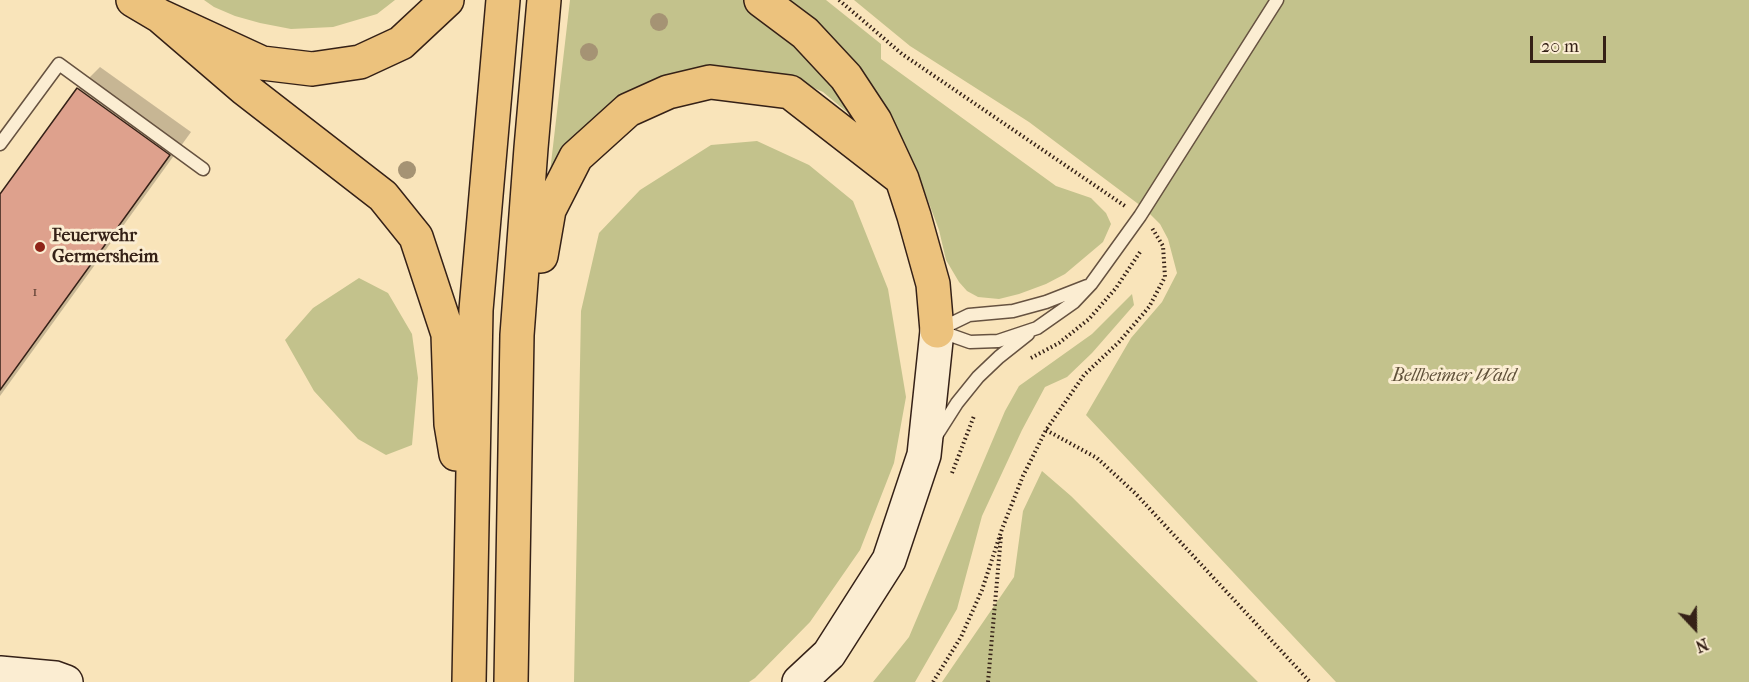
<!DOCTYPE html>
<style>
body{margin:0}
#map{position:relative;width:1749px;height:682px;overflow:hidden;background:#f9e4ba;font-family:"IM FELL French Canon",serif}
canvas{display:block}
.north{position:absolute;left:1665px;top:598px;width:60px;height:60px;-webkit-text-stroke:4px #fbedd2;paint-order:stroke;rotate:158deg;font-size:16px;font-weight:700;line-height:24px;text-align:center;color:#352117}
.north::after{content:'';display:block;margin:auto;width:21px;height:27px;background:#352117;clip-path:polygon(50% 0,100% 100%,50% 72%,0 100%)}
.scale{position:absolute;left:1530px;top:36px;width:76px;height:27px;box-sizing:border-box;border:3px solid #352117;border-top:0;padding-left:8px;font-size:18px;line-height:21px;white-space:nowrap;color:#352117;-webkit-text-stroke:4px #fbedd2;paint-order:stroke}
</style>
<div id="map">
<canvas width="1749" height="682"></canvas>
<div class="north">N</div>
<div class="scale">20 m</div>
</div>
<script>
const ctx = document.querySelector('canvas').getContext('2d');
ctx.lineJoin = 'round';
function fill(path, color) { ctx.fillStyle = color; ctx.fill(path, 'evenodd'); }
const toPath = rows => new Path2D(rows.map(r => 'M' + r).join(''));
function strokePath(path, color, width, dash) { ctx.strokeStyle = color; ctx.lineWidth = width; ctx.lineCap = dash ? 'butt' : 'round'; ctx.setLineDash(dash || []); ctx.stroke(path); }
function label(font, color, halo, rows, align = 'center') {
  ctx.font = font + ' "IM FELL French Canon",serif'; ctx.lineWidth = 6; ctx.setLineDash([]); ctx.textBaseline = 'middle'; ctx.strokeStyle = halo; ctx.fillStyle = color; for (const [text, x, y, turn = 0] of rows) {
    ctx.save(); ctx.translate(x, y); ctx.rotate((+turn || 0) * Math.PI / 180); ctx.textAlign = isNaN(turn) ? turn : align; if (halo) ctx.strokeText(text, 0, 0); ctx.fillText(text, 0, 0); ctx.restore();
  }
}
const green = toPath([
 [204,0,395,0,377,14,333,27,291,29,260,23,235,16,214,7],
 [570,0,744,0,769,17,828,69,854,118,823,92,805,84,709,72,553,178,550,172],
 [777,0,826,0,881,44,881,59,1056,186,1091,198,1106,213,1111,224,1103,242,1065,274,1046,284,1019,294,999,299,978,297,967,291,959,282,946,260,939,230,914,163,884,109],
 [854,0,1749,0,1749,682,1336,682,1086,415,1131,338,1162,302,1177,273,1168,239,1160,224,1145,209,1029,122,910,46],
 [757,141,809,165,853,201,888,289,906,397,894,463,860,550,810,622,755,678,749,682,574,682,581,311,599,233,640,190,711,145],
 [359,278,388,293,412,334,418,378,412,445,386,455,358,439,314,391,285,340,313,308],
 [1132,294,1134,305,1092,353,1067,377,1045,387,1022,430,982,516,957,609,915,682,873,682,909,637,1005,411,1019,386,1092,334],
 [1042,471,1071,496,1258,682,942,682,1014,577,1023,511]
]);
const shadow = toPath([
 [100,67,191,132,0,396,0,197,78,89]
]);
const building = toPath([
 [77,88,170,155,0,390,0,194,77,88]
]);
const path = toPath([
 [839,0,902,54,1125,206],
 [1031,358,1059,343,1089,319,1116,288,1140,252],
 [1046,430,1097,458,1135,493,1310,682],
 [952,473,974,416],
 [933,682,961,637,982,590,1002,529,1023,476,1046,430,1084,375,1119,342,1149,307,1165,277,1163,246,1152,228],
 [988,682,1001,536]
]);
const lane = toPath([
 [0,144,59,64,203,169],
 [938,330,969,315,1013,311,1046,302,1087,286],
 [939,331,970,342,998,341,1037,328,1074,302,1091,284,1140,216,1277,0],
 [936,436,957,403,978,377,999,357,1028,334]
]);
const secondary = toPath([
 [0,673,55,678,66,682],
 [799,682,829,654,889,560,924,455,937,331]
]);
const highway = toPath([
 [133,0,160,16,262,63,312,69,360,62,401,43,447,0],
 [761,0,805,33,846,77,875,121,902,179,914,216,933,284,937,331],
 [160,16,245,89,383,196,416,237,448,334,451,424,456,454],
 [541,256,549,210,576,157,628,110,668,92,710,82,790,92,902,179],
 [469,682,476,310,503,0],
 [511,682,517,335,531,148,544,0]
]);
const trees = [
 [659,22],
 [589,52],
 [407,170]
];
const markers = [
 [40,247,6,"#8f2418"]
];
const numberNames = [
 ["1",35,292]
];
const poiNames = [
 ["Feuerwehr",52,237],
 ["Germersheim",52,258]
];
const parkNames = [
 ["Bellheimer Wald",1454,377]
];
fill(green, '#c3c28c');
fill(shadow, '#0003');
fill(building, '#dea18d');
strokePath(building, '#352117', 1.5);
strokePath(lane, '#665240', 15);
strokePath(secondary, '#352117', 36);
strokePath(highway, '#352117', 36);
strokePath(path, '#352117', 4, [1.5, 3]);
strokePath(lane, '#fbedd2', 12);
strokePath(secondary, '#fbedd2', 33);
strokePath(highway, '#ecc27d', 33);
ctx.fillStyle = '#a59374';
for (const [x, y] of trees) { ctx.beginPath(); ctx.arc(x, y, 9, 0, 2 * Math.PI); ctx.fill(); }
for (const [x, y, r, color] of markers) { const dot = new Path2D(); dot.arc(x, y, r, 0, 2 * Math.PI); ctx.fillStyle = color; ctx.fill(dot); strokePath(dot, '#fbedd2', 2); }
label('15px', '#5f4134', null, numberNames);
label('bold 18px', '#352117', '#fbedd2', poiNames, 'left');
label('italic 18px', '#60513a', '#fbedd2', parkNames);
</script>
